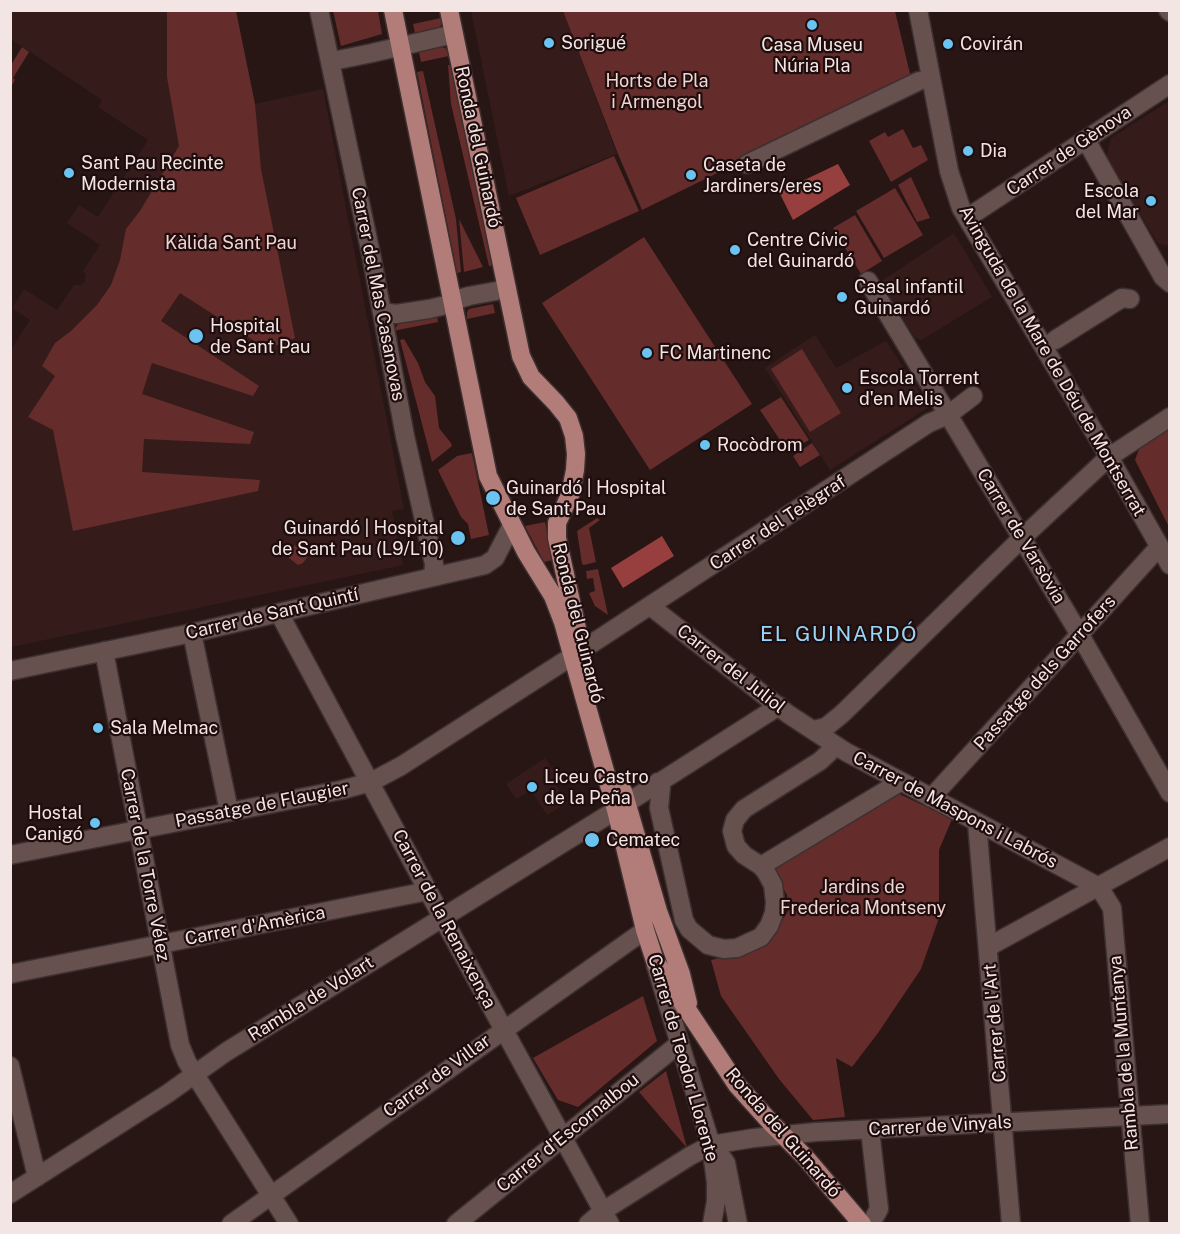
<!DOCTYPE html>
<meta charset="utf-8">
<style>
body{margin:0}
#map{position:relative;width:1180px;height:1234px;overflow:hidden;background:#281615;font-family:"Public Sans",sans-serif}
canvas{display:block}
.frame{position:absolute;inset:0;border:12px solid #f3e5e4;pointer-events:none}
</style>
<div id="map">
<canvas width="1180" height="1234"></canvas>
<div class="frame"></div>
</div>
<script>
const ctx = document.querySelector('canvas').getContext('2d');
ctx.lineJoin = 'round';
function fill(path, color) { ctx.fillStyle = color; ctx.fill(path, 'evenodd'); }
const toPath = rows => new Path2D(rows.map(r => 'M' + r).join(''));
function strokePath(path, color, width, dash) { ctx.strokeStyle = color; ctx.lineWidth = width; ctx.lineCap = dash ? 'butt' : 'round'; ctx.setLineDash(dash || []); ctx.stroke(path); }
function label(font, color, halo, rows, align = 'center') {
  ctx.font = font + ' "Public Sans",sans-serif'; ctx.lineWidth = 4.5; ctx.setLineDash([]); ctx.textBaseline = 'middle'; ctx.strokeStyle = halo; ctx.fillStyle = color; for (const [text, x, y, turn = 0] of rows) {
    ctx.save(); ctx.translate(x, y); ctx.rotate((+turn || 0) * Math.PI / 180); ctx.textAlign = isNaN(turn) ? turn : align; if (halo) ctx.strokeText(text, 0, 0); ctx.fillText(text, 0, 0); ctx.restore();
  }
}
const built = toPath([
 [11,11,236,11,255,104,323,89,404,509,392,511,403,565,11,647,10,351,30,320,12,308,24,289,57,310,74,285,80,285,85,282,86,275,83,271,100,245,67,223,79,205,98,217,148,140,98,107,102,100,11,39],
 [471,11,563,11,617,154,509,196],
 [1169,101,1169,246,1158,243,1106,159,1111,138],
 [954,233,992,297,921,340,915,337,880,282],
 [815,335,836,368,886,341,929,407,830,470,765,368],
 [545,758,557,776,552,779,567,803,547,815,531,790,516,799,506,784]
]);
const green = toPath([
 [167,11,236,11,255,104,261,169,295,338,267,349,180,293,161,321,259,386,253,396,152,363,142,394,254,432,250,444,144,439,142,472,260,480,258,491,73,531,53,430,28,417,55,376,42,366,55,343,71,331,97,305,111,285,120,260,126,229,140,211,179,146,167,77],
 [333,11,378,11,382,34,341,46],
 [563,11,895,11,911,78,642,210,618,154],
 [441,18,442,23,440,27,415,33,413,24],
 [22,47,29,52,13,78,15,80,11,87,11,65],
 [442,47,447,49,449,56,421,62,419,52],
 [448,65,451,65,493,266,489,266,451,104],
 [423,71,456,219,461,272,457,273,417,72],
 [903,129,913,148,921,145,928,160,891,182,869,141,885,132,888,137],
 [614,156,639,211,540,255,516,198],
 [911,177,930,218,917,222,898,185],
 [895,188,923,235,884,258,856,211],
 [855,215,882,261,861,274,833,228],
 [459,219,483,267,464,272],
 [644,237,752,404,650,470,542,303],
 [493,304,495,313,467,319,467,312,469,309],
 [437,316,438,322,393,331,398,324],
 [404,339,418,363,425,382,435,396,439,428,451,443,452,446,432,462,400,340],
 [802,349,841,413,810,432,771,369],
 [781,397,809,440,788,452,760,410],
 [1169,429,1169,527,1135,460,1139,449],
 [812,443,820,455,800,467,793,456],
 [472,453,489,535,471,539,468,524,461,517,438,470,457,456],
 [597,518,600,520,589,528,596,562,584,565,582,564,577,531],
 [545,522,553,560,544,562,525,526],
 [304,541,307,545,308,556,303,563,298,565,289,558,289,549],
 [598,569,608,615,595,606,589,593,595,591,593,578,587,579,586,571],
 [893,791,952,819,939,850,939,918,921,969,878,1033,852,1067,836,1058,845,1117,813,1120,779,1079,721,996,711,960,747,951,773,935,788,911,787,895,770,865],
 [643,996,657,1041,578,1107,558,1100,533,1058],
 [666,1071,687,1148,639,1092]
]);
const water = toPath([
 [838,164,850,185,793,220,779,192],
 [662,536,674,556,623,588,611,568]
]);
const minor = toPath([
 [319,10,371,254,405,436,434,564,433,577],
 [918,10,949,171,961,208,1109,457,1170,565],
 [1168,10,1170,12],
 [330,60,333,61,372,53,454,34],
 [1086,140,1163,277,1170,283],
 [747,164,919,81],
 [967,218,1170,84],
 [868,281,1080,635,1170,793],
 [382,312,396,314,429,309,446,305,452,301,469,296,507,289],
 [1055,340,1122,298,1130,299],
 [650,606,788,714,846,752,1099,887,1112,908,1140,1224],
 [279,613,428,891,610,1224],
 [192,633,229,811],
 [582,650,929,423,948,415,973,396],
 [104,651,180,1045,187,1062,289,1224],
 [10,671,192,633,485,565,495,558,512,525],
 [813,730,826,727,842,714,1022,538,1109,457,1170,417],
 [658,782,661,787,659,808,684,920,689,929,708,945,724,949,737,948,761,937,769,926,774,913,775,902,773,885,766,872,761,866,744,855,736,846,732,831,735,820,744,809,820,761,836,746],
 [931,798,1159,547],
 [627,803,779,706],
 [977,823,1011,1224],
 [10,855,341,790,371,782,401,766,574,655],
 [761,866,900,782],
 [988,947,1170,847],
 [656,966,711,1145,716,1182,716,1201,712,1224],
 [10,974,428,891],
 [10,1066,37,1177],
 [870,1130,879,1209,875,1216],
 [717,1150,726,1163,738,1224],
 [10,1194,167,1094,226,1052,616,810],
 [231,1224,645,930],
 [456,1224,680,1043],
 [588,1224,603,1211,690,1156,711,1145,754,1138,816,1132,1170,1114]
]);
const major = toPath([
 [393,10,488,476,526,552,553,596,563,622,616,810,645,930,655,961,737,1085,772,1124,805,1157,862,1224],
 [449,10,521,356,531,377,556,403,568,418,574,436,576,454,575,470,570,495,557,523,557,538,579,638],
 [623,791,658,911,681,974,688,1003]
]);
const markers = [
 [812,25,6,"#6ac3f1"],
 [549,43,6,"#6ac3f1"],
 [948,44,6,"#6ac3f1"],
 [968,151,6,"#6ac3f1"],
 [69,173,6,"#6ac3f1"],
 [691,175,6,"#6ac3f1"],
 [1151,201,6,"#6ac3f1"],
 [735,250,6,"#6ac3f1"],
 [842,297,6,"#6ac3f1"],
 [196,336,8,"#6ac3f1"],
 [647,353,6,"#6ac3f1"],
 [847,388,6,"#6ac3f1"],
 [705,445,6,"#6ac3f1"],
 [493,498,8,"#6ac3f1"],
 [458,538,8,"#6ac3f1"],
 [98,728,6,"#6ac3f1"],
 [532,787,6,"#6ac3f1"],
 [95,823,6,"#6ac3f1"],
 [592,840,8,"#6ac3f1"]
];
const poiNames = [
 ["Sorigué",561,43],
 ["Covirán",960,44],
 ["Casa Museu",812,45,"center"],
 ["Núria Pla",812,66,"center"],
 ["Dia",980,151],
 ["Sant Pau Recinte",81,163],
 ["Modernista",81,184],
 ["Caseta de",703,165],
 ["Jardiners/eres",703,186],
 ["Escola",1139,191,"right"],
 ["del Mar",1139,212,"right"],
 ["Centre Cívic",747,240],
 ["del Guinardó",747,261],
 ["Casal infantil",854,287],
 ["Guinardó",854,308],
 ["Hospital",210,326],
 ["de Sant Pau",210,347],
 ["FC Martinenc",659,353],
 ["Escola Torrent",859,378],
 ["d'en Melis",859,399],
 ["Rocòdrom",717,445],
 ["Guinardó | Hospital",506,488],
 ["de Sant Pau",506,509],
 ["Guinardó | Hospital",444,528,"right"],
 ["de Sant Pau (L9/L10)",444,549,"right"],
 ["Sala Melmac",110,728],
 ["Liceu Castro",544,777],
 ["de la Peña",544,798],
 ["Hostal",83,813,"right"],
 ["Canigó",83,834,"right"],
 ["Cematec",606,840]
];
const parkNames = [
 ["Horts de Pla",657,81],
 ["i Armengol",657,102],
 ["Kàlida Sant Pau",231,243],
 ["Jardins de",863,887],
 ["Frederica Montseny",863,908]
];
const streetNames = [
 ["Ronda del Guinardó",478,147,78],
 ["Carrer de Gènova",1069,151,-34],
 ["Carrer del Mas Casanovas",378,294,79],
 ["Avinguda de la Mare de Déu de Montserrat",1052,361,60],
 ["Carrer del Telègraf",778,523,-33],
 ["Carrer de Varsòvia",1021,536,59],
 ["Carrer de Sant Quintí",272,614,-13],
 ["Ronda del Guinardó",578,623,76],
 ["Carrer del Juliol",731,669,38],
 ["Passatge dels Garrofers",1045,673,-48],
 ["Passatge de Flaugier",262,805,-11],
 ["Carrer de Maspons i Labrós",955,810,28],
 ["Carrer de la Torre Vélez",145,865,79],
 ["Carrer de la Renaixença",444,919,62],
 ["Carrer d'Amèrica",255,926,-11],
 ["Rambla de Volart",311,999,-32],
 ["Carrer de l'Art",995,1023,-95],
 ["Rambla de la Muntanya",1124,1053,-95],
 ["Carrer de Teodor Llorente",683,1058,74],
 ["Carrer de Villar",437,1076,-36],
 ["Carrer de Vinyals",940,1126,-3],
 ["Carrer d'Escornalbou",568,1133,-39],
 ["Ronda del Guinardó",783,1133,49]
];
const quarterNames = [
 ["EL GUINARDÓ",839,635]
];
fill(built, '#351c1b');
fill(green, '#642c2b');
fill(water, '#973f3e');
strokePath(minor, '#3d3030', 21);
strokePath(major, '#3d3030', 21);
strokePath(minor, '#66514f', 18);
strokePath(major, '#b27d79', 18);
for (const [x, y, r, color] of markers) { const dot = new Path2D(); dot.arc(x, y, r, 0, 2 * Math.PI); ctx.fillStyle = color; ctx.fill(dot); strokePath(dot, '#1e0d0c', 2); }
label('18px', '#f3e5e4', '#1e0d0c', poiNames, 'left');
label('18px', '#efd4d2', '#1e0d0c', parkNames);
label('18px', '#f3e5e4', '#1e0d0c', streetNames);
ctx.letterSpacing = '1.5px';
label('21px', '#98d6f9', '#1e0d0c', quarterNames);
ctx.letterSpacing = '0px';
</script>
